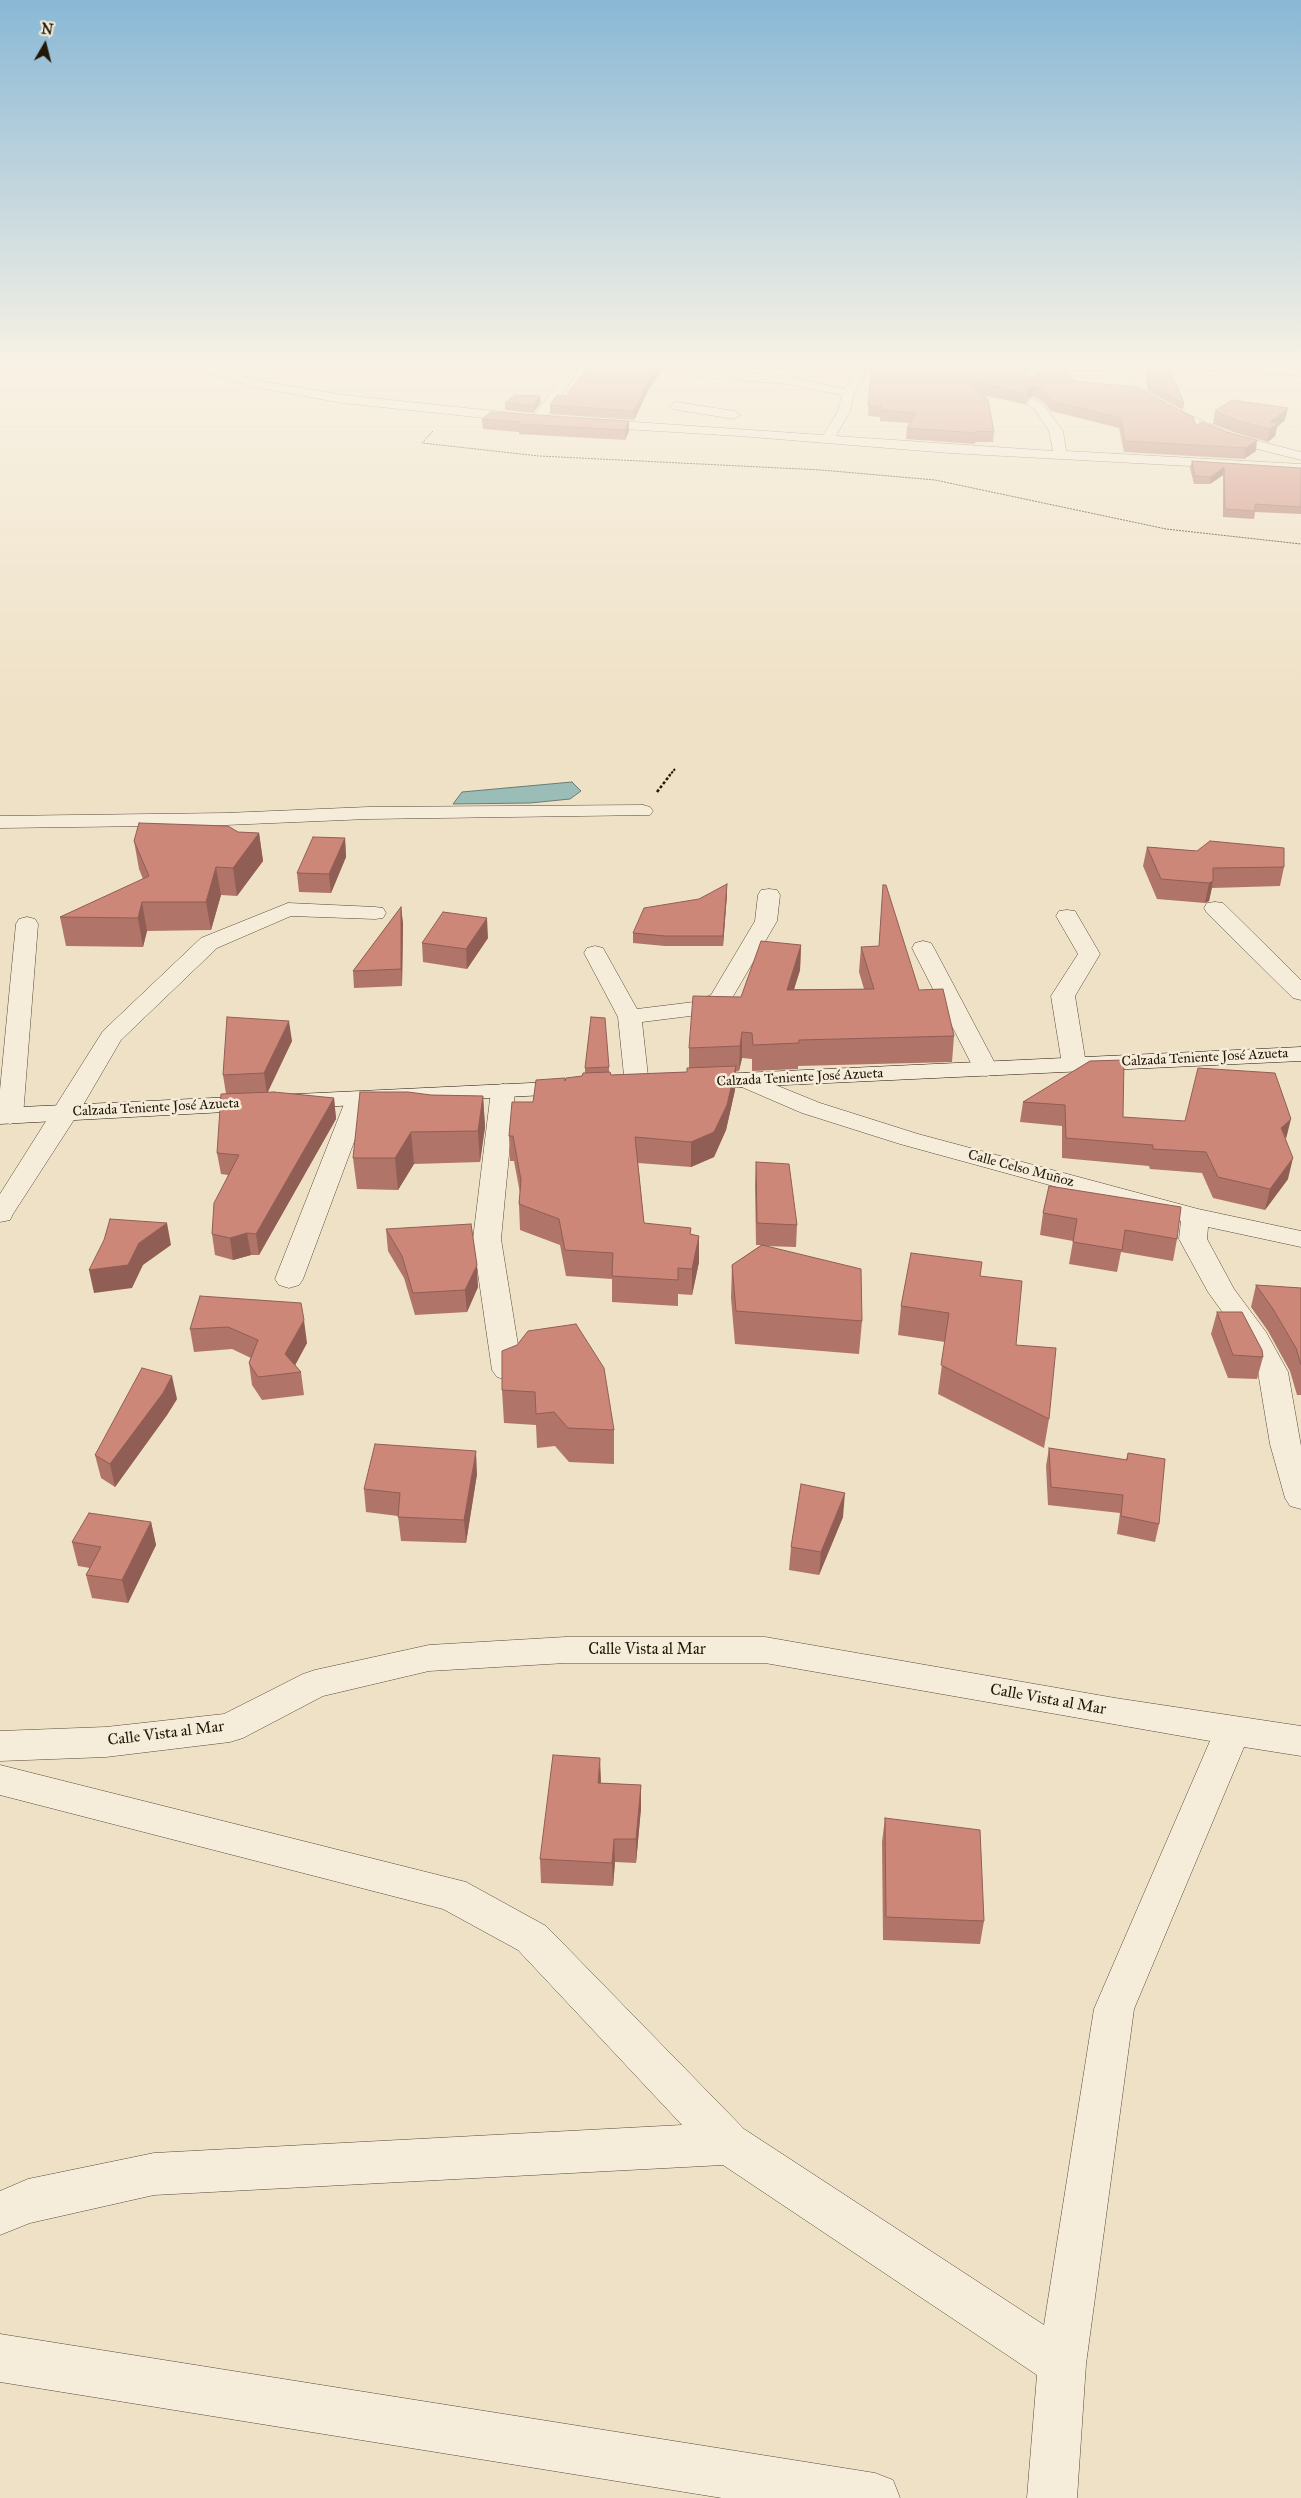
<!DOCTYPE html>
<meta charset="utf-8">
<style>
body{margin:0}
#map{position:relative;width:1301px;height:2498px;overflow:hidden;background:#efe1c6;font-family:"IM FELL Great Primer",serif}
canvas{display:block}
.north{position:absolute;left:20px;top:20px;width:50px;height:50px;-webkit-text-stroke:4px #f5ecda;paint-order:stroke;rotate:8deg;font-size:14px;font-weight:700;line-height:20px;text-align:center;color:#241708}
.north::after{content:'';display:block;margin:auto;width:18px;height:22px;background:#241708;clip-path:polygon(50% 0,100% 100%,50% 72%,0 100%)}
</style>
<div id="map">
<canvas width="1301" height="2498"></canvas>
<div class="north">N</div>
</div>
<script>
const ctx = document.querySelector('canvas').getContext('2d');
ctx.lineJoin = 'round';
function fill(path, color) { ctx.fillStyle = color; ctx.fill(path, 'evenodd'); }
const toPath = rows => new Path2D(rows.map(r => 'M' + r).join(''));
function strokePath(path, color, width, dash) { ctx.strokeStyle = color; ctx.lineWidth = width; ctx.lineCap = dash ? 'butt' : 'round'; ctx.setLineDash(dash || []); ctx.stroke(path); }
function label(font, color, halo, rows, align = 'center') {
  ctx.font = font + ' "IM FELL Great Primer",serif'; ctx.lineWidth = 5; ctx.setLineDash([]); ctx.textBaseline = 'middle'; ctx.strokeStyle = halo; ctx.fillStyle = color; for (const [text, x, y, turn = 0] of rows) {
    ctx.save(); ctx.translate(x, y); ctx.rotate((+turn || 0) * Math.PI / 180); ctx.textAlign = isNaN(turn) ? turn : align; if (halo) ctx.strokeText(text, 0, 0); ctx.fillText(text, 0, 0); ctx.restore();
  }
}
const water = toPath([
 [572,782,581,791,570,799,530,803,453,804,462,792,572,782]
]);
const pathFar2 = toPath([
 [433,431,422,443,539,456,821,470,935,480,1166,529,1301,544]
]);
const pathFar1 = toPath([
 [669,776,675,769]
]);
const path = toPath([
 [657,792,670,775]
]);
const street = toPath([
 [186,365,204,365,256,380,343,395,523,414,529,418,523,422,343,403,254,387,188,368,186,365],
 [570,365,582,365,542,423,532,423,531,420,570,365],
 [859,365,871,365,854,393,850,411,836,436,1053,451,1049,431,1035,410,1026,402,1032,398,1043,404,1063,431,1066,451,1301,464,1301,472,949,453,740,436,591,427,585,423,591,419,823,435,838,411,842,395,786,384,699,377,693,373,699,369,786,376,845,389,859,365],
 [1005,365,1117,365,1148,394,1187,414,1235,435,1301,452,1301,460,1225,441,1177,420,1140,400,1108,370,1001,372,999,369,1005,365],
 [1182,365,1241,365,1301,368,1301,376,1188,369,1182,365],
 [676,402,734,411,740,415,734,419,672,409,670,406,676,402],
 [643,805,650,807,653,811,650,815,368,819,226,825,0,828,0,816,226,813,368,807,643,805],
 [769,889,777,890,780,895,777,921,728,1005,698,1015,642,1022,649,1085,646,1090,637,1092,628,1090,625,1085,618,1017,584,953,587,948,595,946,603,948,637,1009,694,1002,711,995,755,921,758,895,761,890,769,889],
 [1215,902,1223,903,1301,980,1301,1000,1293,998,1207,913,1204,908,1207,903,1215,902],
 [288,903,375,907,383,908,386,913,383,918,375,919,291,916,217,948,121,1040,79,1112,13,1214,10,1220,0,1222,0,1194,103,1031,201,938,288,903],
 [1067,910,1075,911,1100,954,1075,996,1086,1064,1083,1069,1074,1071,1065,1069,1062,1064,1051,996,1078,954,1056,916,1059,911,1067,910],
 [27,917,35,919,38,924,23,1116,19,1121,10,1124,0,1120,0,1090,16,924,19,919,27,917],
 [923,941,931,943,934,948,998,1069,995,1074,986,1076,977,1074,974,1069,912,948,915,943,923,941],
 [746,1073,820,1103,918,1134,1198,1209,1301,1231,1301,1247,1208,1227,1207,1239,1234,1289,1266,1332,1288,1372,1301,1446,1301,1509,1290,1506,1285,1498,1270,1444,1258,1372,1239,1335,1208,1292,1179,1239,1181,1221,900,1144,802,1113,737,1085,734,1080,737,1075,746,1073],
 [503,1084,512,1086,515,1091,501,1239,522,1370,517,1377,507,1380,497,1377,492,1370,473,1239,491,1091,494,1086,503,1084],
 [358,1092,367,1094,370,1099,303,1279,299,1285,289,1288,279,1285,275,1279,346,1099,349,1094,358,1092],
 [566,1637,765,1637,1115,1698,1301,1726,1301,1756,1244,1747,1134,2009,1086,2364,1077,2498,1027,2498,1037,2375,723,2165,154,2195,30,2223,0,2235,0,2191,28,2179,154,2153,682,2125,518,1950,443,1909,0,1795,0,1765,466,1882,546,1926,744,2129,1044,2325,1094,2009,1210,1741,765,1663,566,1663,429,1671,323,1696,243,1738,230,1742,106,1757,0,1761,0,1731,106,1727,224,1714,303,1674,315,1670,429,1645,566,1637],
 [0,2334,875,2473,893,2480,900,2498,722,2498,0,2382,0,2334]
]);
const secondary = toPath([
 [1301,1047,1301,1061,698,1089,689,1087,686,1082,689,1077,698,1075,1301,1047],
 [573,1081,582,1083,585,1088,582,1093,0,1124,0,1108,573,1081]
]);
const wall = toPath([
 [589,365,663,365,663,369,649,389,634,420,550,414,550,405,566,396],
 [941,365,1024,365,1027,376,1074,381,1196,426,1256,451,1244,459,1124,452,1119,428,1051,411,1044,402,1033,396,1028,399,1027,405,983,395,994,432,993,442,975,442,975,444,906,439,907,428,910,423,880,421,880,417,868,416,872,366,941,366],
 [1146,365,1168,365,1184,403,1183,410,1147,391],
 [540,396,541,403,533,413,505,410,505,403],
 [1215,411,1285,420,1277,427,1275,436,1268,442,1236,433,1213,424],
 [482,419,629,421,629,431,625,440,519,434,519,432,483,429],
 [1192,461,1301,468,1301,514,1255,512,1254,519,1223,517,1223,475,1210,484,1194,484,1190,468],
 [238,832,259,833,263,861,237,896,221,895,211,930,147,931,143,947,66,946,60,917,143,879,139,869,134,841],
 [345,838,346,857,331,893,299,892,297,873],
 [1147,847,1197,851,1284,867,1280,886,1212,888,1209,901,1205,903,1157,899,1143,866],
 [727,894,723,946,665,946,633,943,633,933],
 [401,907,403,924,402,986,354,988,353,971],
 [488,938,467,969,423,962,422,943],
 [801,945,800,970,794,989,864,989,859,972,861,947,919,990,954,1036,952,1062,798,1066,798,1069,752,1071,752,1059,742,1058,739,1071,735,1072,735,1090,726,1130,714,1157,691,1167,638,1163,644,1223,691,1234,699,1262,692,1295,678,1294,678,1306,612,1302,612,1279,566,1276,560,1245,520,1230,519,1204,520,1193,514,1161,510,1161,509,1136,533,1102,565,1080,582,1076,585,1073,585,1068,609,1067,609,1072,611,1075,687,1072,689,1068,689,1048,741,997],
 [292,1041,267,1092,334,1098,336,1119,259,1255,251,1255,233,1260,215,1255,212,1234,228,1175,221,1174,217,1153,226,1094,223,1075],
 [1090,1061,1123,1117,1286,1139,1288,1179,1265,1210,1213,1198,1202,1173,1150,1169,1149,1166,1062,1158,1062,1126,1020,1122,1023,1102],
 [431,1095,483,1096,485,1127,480,1162,414,1164,398,1190,357,1189,353,1158],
 [756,1162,797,1225,796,1247,765,1246,862,1321,859,1354,735,1344,731,1298,732,1265,761,1245,756,1245,755,1184],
 [1049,1186,1177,1239,1173,1261,1121,1252,1117,1272,1069,1264,1073,1241,1040,1235,1043,1213],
 [386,1229,478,1287,467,1312,415,1315,404,1278,388,1251],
 [980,1276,1016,1345,1049,1419,1044,1448,938,1394,945,1342,898,1335,901,1306],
 [1256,1285,1301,1288,1301,1395,1297,1395,1290,1371,1268,1331,1251,1307],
 [200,1296,307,1343,295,1365,301,1372,304,1395,262,1400,252,1385,249,1363,251,1358,232,1349,194,1352,190,1329],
 [1217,1312,1263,1357,1257,1379,1228,1378,1211,1334],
 [502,1351,614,1430,614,1464,569,1462,555,1446,537,1448,536,1425,504,1423,502,1390],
 [177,1399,167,1415,115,1487,101,1478,95,1455],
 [1049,1448,1126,1460,1128,1453,1159,1524,1155,1542,1117,1534,1120,1513,1048,1505,1046,1466],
 [477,1474,466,1543,401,1541,398,1516,366,1512,364,1489],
 [843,1517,819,1575,789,1570,791,1547],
 [151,1522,156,1545,128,1603,92,1598,86,1575,90,1568,78,1566,72,1542],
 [601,1783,641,1785,641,1808,636,1863,615,1862,613,1886,541,1883,540,1859],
 [885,1818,984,1921,980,1944,883,1940,882,1842]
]);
const shadedWall = toPath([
 [660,365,663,365,663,369,649,389,634,420,634,411,649,380],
 [1034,386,1033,396,1028,399,1028,395,1026,390],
 [540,396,541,403,533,413,533,406],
 [1288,408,1285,420,1277,427,1275,436,1268,442,1270,422],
 [629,421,629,431,625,440,625,430],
 [1257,440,1256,451,1244,459,1246,448],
 [1224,467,1223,475,1210,484,1211,477],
 [259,833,263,861,237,896,233,868],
 [345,838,346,857,331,893,329,874],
 [216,867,221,895,211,930,206,902],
 [1213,881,1209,901,1205,903,1209,883],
 [727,884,727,894,723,946,723,936],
 [142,902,147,931,143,947,138,918],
 [401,907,403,924,402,986,401,969],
 [487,918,488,938,467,969,466,949],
 [801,945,800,970,786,1015,787,990],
 [289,1021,292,1041,267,1094,264,1073],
 [742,1032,742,1058,739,1071,740,1046],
 [736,1066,735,1090,726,1130,714,1157,691,1167,691,1142],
 [483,1096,485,1127,480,1162,478,1131],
 [334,1098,336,1119,259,1255,256,1234],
 [1291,1119,1286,1139,1281,1128],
 [411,1132,414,1164,398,1190,395,1158],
 [1293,1158,1288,1179,1265,1210,1270,1189],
 [167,1223,171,1245,143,1265,132,1288,94,1293,89,1270,139,1243],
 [247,1233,251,1255,233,1260,230,1238],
 [699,1236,699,1262,692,1295,692,1269],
 [477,1265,478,1287,467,1312,465,1290],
 [304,1320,307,1343,291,1373,285,1354],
 [172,1376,177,1399,167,1415,115,1487,110,1464],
 [476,1451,477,1474,466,1543,464,1520],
 [845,1493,843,1517,819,1575,821,1552],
 [151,1522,156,1545,128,1603,122,1580],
 [600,1758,601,1781,598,1806,598,1783],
 [641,1785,641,1808,636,1863,636,1839],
 [614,1839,615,1862,613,1886,612,1863]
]);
const building = toPath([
 [589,365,660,365,649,380,634,411,550,405,557,395,566,396,589,365],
 [942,365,1024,365,1027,376,1034,377,1043,365,1062,365,1074,381,1136,387,1193,417,1196,426,1202,422,1226,432,1257,440,1246,448,1125,441,1121,418,1052,401,1045,392,1034,386,1026,390,1028,395,968,380,988,400,994,432,976,431,976,433,907,428,916,413,880,410,881,406,868,406,872,366,942,366,942,365],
 [1147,365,1168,365,1184,403,1148,384,1147,365],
 [515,395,540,396,533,406,505,403,515,395],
 [1232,400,1288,408,1270,422,1278,423,1270,429,1238,421,1215,411,1232,400],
 [491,412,629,421,625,430,519,424,520,422,482,419,491,412],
 [1192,461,1301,468,1301,507,1255,504,1255,511,1225,509,1224,467,1211,477,1195,476,1192,461],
 [139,823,228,826,238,832,259,833,233,868,216,867,206,902,142,902,138,918,60,917,149,876,134,841,139,823],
 [313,837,345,838,329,874,297,873,313,837],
 [1210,841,1284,848,1284,867,1213,868,1213,881,1209,883,1161,879,1147,847,1197,851,1210,841],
 [727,884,723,936,665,936,633,933,644,908,699,899,727,884],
 [883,885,886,885,919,990,943,989,954,1036,799,1040,799,1043,753,1045,752,1033,742,1032,740,1046,689,1048,693,996,741,997,761,941,801,945,787,990,874,989,861,947,879,946,883,885],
 [401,907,401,969,353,971,401,907],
 [443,912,487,918,466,949,422,943,443,912],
 [227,1017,289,1021,264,1073,223,1075,227,1017],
 [591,1017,605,1018,609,1067,585,1068,591,1017],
 [1124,1060,1123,1117,1185,1121,1198,1068,1275,1073,1291,1119,1281,1128,1293,1158,1270,1189,1218,1177,1206,1152,1153,1149,1153,1145,1066,1138,1065,1105,1023,1102,1090,1061,1124,1060],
 [736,1066,727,1105,714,1132,691,1142,635,1137,644,1223,691,1228,690,1234,699,1236,692,1269,678,1268,678,1280,612,1276,613,1253,565,1250,559,1219,519,1204,521,1180,513,1136,509,1136,512,1102,533,1102,536,1080,565,1078,565,1081,566,1078,582,1076,583,1073,610,1072,611,1075,687,1072,687,1068,736,1066],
 [274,1092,334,1098,256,1234,247,1233,230,1238,212,1234,214,1203,239,1155,217,1153,221,1094,274,1092],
 [360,1092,408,1092,431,1095,483,1096,478,1131,411,1132,395,1158,353,1158,360,1092],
 [756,1162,789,1164,797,1225,757,1223,756,1162],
 [1049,1186,1181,1207,1177,1239,1125,1230,1122,1250,1073,1242,1077,1219,1043,1213,1049,1186],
 [110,1219,167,1223,139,1243,128,1265,89,1270,104,1240,110,1219],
 [471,1224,477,1265,465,1290,413,1293,402,1256,386,1229,471,1224],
 [762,1245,861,1269,862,1321,736,1311,732,1265,762,1245],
 [911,1253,982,1262,980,1276,1022,1281,1016,1345,1056,1348,1049,1419,941,1365,949,1313,901,1306,911,1253],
 [1256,1285,1301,1288,1301,1365,1296,1348,1273,1309,1256,1285],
 [200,1296,301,1303,304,1320,285,1354,301,1372,258,1377,249,1363,258,1340,228,1327,190,1329,200,1296],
 [1217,1312,1242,1312,1262,1350,1263,1357,1233,1355,1217,1312],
 [576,1324,604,1368,614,1430,568,1428,554,1412,536,1414,535,1392,502,1390,502,1351,517,1345,528,1331,576,1324],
 [142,1368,172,1376,163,1393,110,1464,95,1455,142,1368],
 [375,1444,476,1451,464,1520,398,1517,400,1493,364,1489,375,1444],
 [1049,1448,1127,1460,1128,1453,1165,1459,1159,1524,1121,1516,1123,1495,1051,1487,1049,1448],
 [801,1484,845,1493,821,1552,791,1547,801,1484],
 [89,1513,151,1522,122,1580,86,1575,101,1547,72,1542,89,1513],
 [553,1755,600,1758,598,1783,641,1785,636,1839,614,1839,612,1863,540,1859,553,1755],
 [885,1818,980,1830,984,1921,886,1917,885,1818]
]);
const streetNames = [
 ["Calzada Teniente José Azueta",1205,1058,-3],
 ["Calzada Teniente José Azueta",800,1078,-3],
 ["Calzada Teniente José Azueta",156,1108,-3],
 ["Calle Celso Muñoz",1021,1169,15]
];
const nearStreetnames = [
 ["Calle Vista al Mar",647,1650],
 ["Calle Vista al Mar",1048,1700,10],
 ["Calle Vista al Mar",166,1734,-7]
];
fill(water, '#9abdb8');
strokePath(water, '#6b7b72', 1);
strokePath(street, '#574a38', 1);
strokePath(secondary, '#241708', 1);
strokePath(pathFar2, '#241708', 1, [2, 1]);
strokePath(pathFar1, '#241708', 2, [2.5, 1]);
strokePath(path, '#241708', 2.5, [3, 2]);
fill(street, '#f5ecda');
fill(secondary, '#f5ecda');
fill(wall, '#b07468');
fill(shadedWall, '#905e55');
fill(building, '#cd8779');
strokePath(building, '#905e55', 1);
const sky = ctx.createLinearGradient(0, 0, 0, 714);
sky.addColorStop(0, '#89b8d5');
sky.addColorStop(0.51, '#f8f2e5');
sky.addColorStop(1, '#f8f2e500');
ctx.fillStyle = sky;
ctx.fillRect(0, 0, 1301, 714);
label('14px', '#241708', '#f5ecda', streetNames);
label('16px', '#241708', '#f5ecda', nearStreetnames);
</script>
